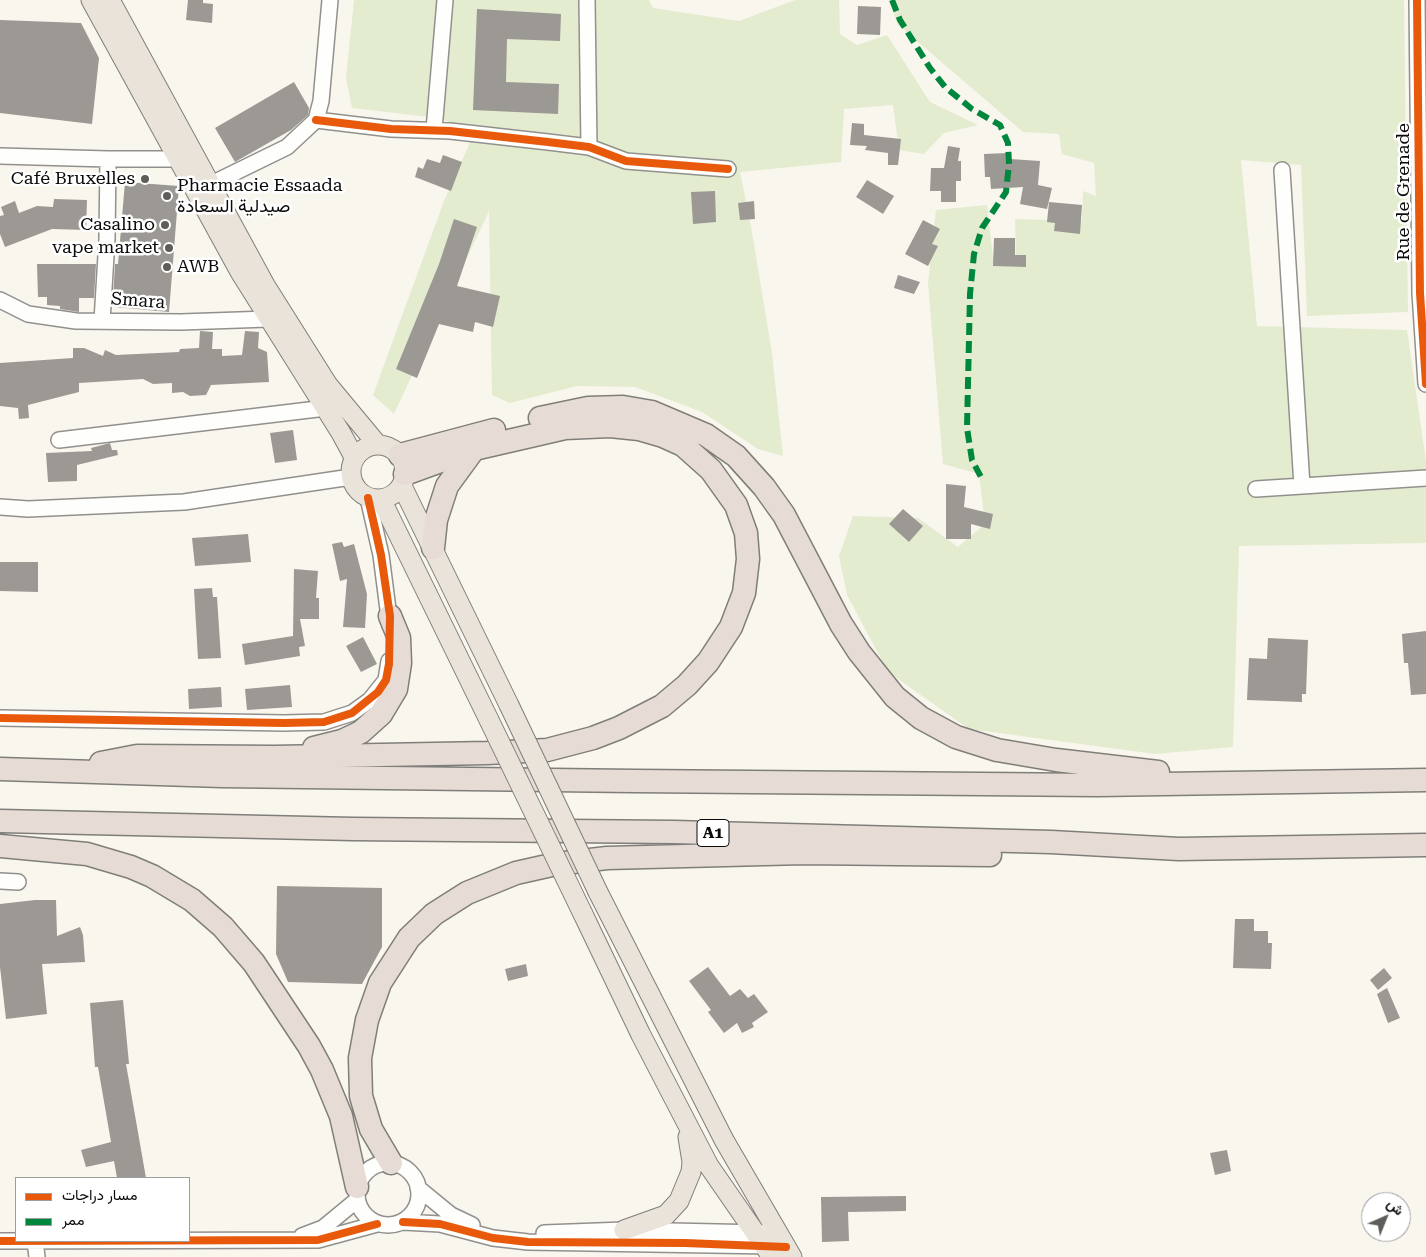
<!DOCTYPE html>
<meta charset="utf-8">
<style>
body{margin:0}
#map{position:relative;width:1426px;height:1257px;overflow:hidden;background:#f9f6ee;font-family:"Roboto Serif",Vazirmatn,serif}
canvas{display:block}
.legend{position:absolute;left:15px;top:1177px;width:175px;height:65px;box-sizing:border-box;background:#fff;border:1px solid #9d9d9d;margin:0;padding:6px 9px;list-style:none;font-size:15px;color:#0a0a0a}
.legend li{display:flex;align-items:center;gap:10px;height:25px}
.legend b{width:25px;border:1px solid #9d9d9d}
.north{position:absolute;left:1361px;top:1192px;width:50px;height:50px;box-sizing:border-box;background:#fff;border:1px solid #9d9d9d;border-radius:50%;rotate:44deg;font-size:14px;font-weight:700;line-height:20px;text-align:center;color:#0a0a0a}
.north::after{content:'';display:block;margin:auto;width:18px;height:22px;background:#5e5d5a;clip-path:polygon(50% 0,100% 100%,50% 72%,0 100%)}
</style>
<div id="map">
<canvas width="1426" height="1257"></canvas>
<ul class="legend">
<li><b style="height:6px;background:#e8590c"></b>مسار دراجات</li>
<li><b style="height:6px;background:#00873e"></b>ممر</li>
</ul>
<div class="north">ش</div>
</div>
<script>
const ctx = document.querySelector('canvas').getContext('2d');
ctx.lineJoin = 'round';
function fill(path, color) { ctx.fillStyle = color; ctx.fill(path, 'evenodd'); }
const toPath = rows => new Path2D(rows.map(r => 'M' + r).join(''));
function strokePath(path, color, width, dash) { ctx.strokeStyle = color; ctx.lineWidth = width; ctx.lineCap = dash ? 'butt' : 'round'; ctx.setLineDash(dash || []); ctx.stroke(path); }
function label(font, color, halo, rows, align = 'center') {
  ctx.font = font + ' "Roboto Serif",Vazirmatn,serif'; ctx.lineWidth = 5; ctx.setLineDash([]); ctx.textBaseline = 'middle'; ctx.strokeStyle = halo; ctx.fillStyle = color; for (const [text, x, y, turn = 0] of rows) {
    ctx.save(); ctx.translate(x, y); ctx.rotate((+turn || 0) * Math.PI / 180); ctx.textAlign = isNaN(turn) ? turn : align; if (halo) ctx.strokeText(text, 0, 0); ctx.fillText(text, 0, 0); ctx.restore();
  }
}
const green = toPath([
 [354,0,649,0,653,8,739,21,795,0,839,0,840,34,857,45,887,35,930,102,978,125,944,133,924,154,899,150,893,105,844,109,841,162,740,172,751,226,772,353,783,456,758,449,702,412,635,387,577,386,510,403,492,395,489,211,394,414,373,395,444,201,475,131,438,118,352,108,346,78],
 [890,0,1404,0,1408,312,1307,316,1301,165,1241,160,1257,326,1407,330,1426,461,1426,543,1239,546,1233,747,1155,754,969,729,888,672,847,595,839,556,853,516,918,518,958,547,985,524,979,474,943,464,928,283,936,210,987,205,993,257,1016,257,1015,219,1082,221,1083,191,1096,196,1094,163,1062,154,1059,134,1023,132,897,24]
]);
const building = toPath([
 [188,0,203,0,203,3,213,4,212,23,186,20],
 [858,6,881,7,880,35,857,34],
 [477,9,561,14,560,41,507,39,506,82,559,84,558,114,473,110],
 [0,20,81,23,99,58,92,124,0,113],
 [294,82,309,108,308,115,291,130,235,162,215,128],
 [852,123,864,124,864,135,901,139,898,165,888,165,888,153,865,150,867,146,850,145],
 [948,146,960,148,958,161,961,161,961,181,956,181,956,202,941,202,941,191,930,191,931,168,944,168],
 [1009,153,1010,159,1040,161,1038,185,1052,188,1047,209,1020,204,1023,187,991,189,990,177,985,177,984,154],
 [443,155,462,162,451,191,415,177,418,167,423,169,427,159,440,163],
 [867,180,894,196,883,214,856,197],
 [125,182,179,186,169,312,115,307,116,298,113,298,115,264,118,264],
 [715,191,716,222,693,224,691,192],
 [54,199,87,200,86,230,52,229,5,247,0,234,0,216,4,215,1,207,15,201,19,213,37,206,53,207],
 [754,201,755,219,740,220,738,203],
 [1049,202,1082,205,1080,234,1054,231,1055,223,1047,222],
 [454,219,477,227,457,286,500,296,493,327,475,322,473,332,439,324,417,378,396,369,439,264],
 [923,220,940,229,932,244,938,246,928,266,905,254],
 [994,238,1015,238,1015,255,1026,255,1026,267,993,266],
 [37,264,96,264,94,298,79,298,79,312,60,309,60,306,47,305,47,297,38,297],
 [898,275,920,282,914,294,894,288],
 [200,331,213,332,212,349,222,349,222,356,242,355,245,331,259,332,258,348,267,352,269,382,211,385,206,395,190,396,183,392,172,393,172,383,153,384,143,379,79,383,79,392,28,405,29,418,19,419,18,408,0,406,0,363,73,358,73,348,84,348,103,356,105,350,116,355,179,352,180,349,199,348],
 [293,430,297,460,275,463,270,433],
 [110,443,112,450,117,450,118,455,77,465,77,481,48,482,46,453,92,451,91,448],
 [946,484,966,486,964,507,993,514,990,529,971,524,971,539,946,539],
 [903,509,923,526,909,542,889,524],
 [248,534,251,562,195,566,192,538],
 [342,542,344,547,354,544,367,594,365,628,343,627,347,579,340,581,332,544],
 [0,562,38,562,38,592,0,591],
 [294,569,318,571,316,598,319,598,319,619,300,619,305,646,299,647,300,656,245,665,242,644,293,636],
 [212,588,213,597,217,597,221,658,198,659,194,589],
 [1426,631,1426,694,1411,695,1408,663,1404,663,1402,634],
 [363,637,377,664,361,672,346,646],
 [1268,638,1308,640,1306,694,1302,694,1302,702,1247,700,1249,658,1267,659],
 [290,685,292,707,247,710,245,689],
 [221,687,222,707,189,709,188,689],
 [277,886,382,888,382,947,362,984,288,982,276,954],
 [35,900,56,900,57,936,80,927,83,935,85,962,42,964,47,1014,6,1019,0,967,0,904],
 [1235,919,1254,919,1254,931,1268,931,1268,943,1272,943,1271,969,1233,968],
 [526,964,528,976,508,981,505,969],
 [708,967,730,996,740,989,748,998,754,994,768,1012,752,1023,754,1027,742,1033,737,1023,724,1033,708,1012,711,1010,689,981],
 [1384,968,1392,978,1378,990,1370,980],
 [1387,988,1400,1018,1388,1023,1377,994],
 [123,1000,129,1064,126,1064,146,1178,117,1178,114,1161,86,1167,81,1150,111,1142,98,1067,95,1067,90,1003],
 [1227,1150,1231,1171,1215,1175,1210,1153],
 [906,1196,906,1211,848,1212,849,1241,822,1242,821,1197]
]);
const minor = toPath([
 [587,0,589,147],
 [1417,0,1420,293,1426,384],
 [316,120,391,129,450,131,548,142,589,147,626,161,728,169],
 [434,130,445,0],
 [0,156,108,159,177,159,187,156],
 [1282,170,1302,486],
 [201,189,287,147,316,120,321,101,330,0],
 [0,300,28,314,76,321,181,322,268,319],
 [102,321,107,239,108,159],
 [59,440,326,408],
 [1256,489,1426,478],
 [368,498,381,555,390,625],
 [0,507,28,509,184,502,351,477],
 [0,718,284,723,324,722,352,713,370,700,386,680,389,661],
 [0,881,18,882],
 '357 1194a31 31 0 1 1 62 0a31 31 0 1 1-62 0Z',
 [418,1188,451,1215,472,1225],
 [403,1222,440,1224,493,1238,528,1242,772,1246],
 [544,1233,624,1230,764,1233],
 [302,1236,323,1228,357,1200],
 [0,1241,318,1240,377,1224],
 [35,1241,37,1257]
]);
const major = toPath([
 [91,0,240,272,341,433,354,457],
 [110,0,265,285,328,385,377,444],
 '351 472a27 27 0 1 1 54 0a27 27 0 1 1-54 0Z',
 [402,486,509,705],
 [381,499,489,720],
 [598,892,724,1140,792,1257],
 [583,914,641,1035,709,1166,772,1257],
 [624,1230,666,1215,679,1201,691,1172,692,1162,688,1137]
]);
const highway = toPath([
 [540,418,588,408,623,407,652,412,706,435,736,456,764,487,784,515,841,624,859,652,895,697,921,718,956,737,997,750,1056,760,1158,772],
 [400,455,494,430],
 [405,474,474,449],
 [314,748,342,741,361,732,381,714,396,689,400,663,399,638,390,616],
 [101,763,137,756,274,757,487,753,547,750,593,738,619,728,662,706,687,685,708,662,731,627,744,593,748,559,746,533,736,505,711,470,683,445,663,436,639,429,610,426,565,428,474,449,447,486,436,520,433,548],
 [0,769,222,776,634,781,1097,785,1426,780],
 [0,821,353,829,674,832,1051,842,1179,849,1426,845],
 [0,846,87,854,131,867,152,876,192,900,223,927,254,963,309,1046,322,1070,341,1116,357,1187],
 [391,1163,371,1129,361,1096,360,1058,367,1020,380,983,409,938,434,914,467,893,516,873,556,864,607,858,804,853,990,855]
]);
const majorBridge = toPath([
 [509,705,598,892],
 [489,720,583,914]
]);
const quiet = toPath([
 [892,0,900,20,930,68,945,87,972,109,1000,125,1008,143,1009,164,1006,192,982,228,974,254,970,294,967,428,972,460,982,479]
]);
const cycleway = toPath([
 [1417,0,1420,293,1426,384],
 [316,120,391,129,450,131,548,142,589,147,626,161,728,169],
 [0,718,284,723,324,722,352,713,378,692,386,680,389,664,390,616,381,555,368,498],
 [403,1222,440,1224,493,1238,528,1242,685,1243,786,1247],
 [0,1241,318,1240,377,1224]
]);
const markers = [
 [145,179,5,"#5e5d5a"],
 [167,196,5,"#5e5d5a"],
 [165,225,5,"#5e5d5a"],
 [169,248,5,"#5e5d5a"],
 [167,267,5,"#5e5d5a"]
];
const shields = [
 [713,833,32]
];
const shieldNames = [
 ["A1",713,833]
];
const poiNames = [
 ["Café Bruxelles",135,179],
 ["Pharmacie Essaada",177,186,"left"],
 ["صيدلية السعادة",177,207,"left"],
 ["Casalino",155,225],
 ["vape market",159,248],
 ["AWB",177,267,"left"]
];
const streetNames = [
 ["Rue de Grenade",1404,192,-90],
 ["Smara",138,301,4]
];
fill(green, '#e4ecd0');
fill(building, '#9c9894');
strokePath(minor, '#92908d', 18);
strokePath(major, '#7f7e7a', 21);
strokePath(highway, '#7f7e7a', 25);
strokePath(minor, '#fefefc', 15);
strokePath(major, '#e9e3d9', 19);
strokePath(highway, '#e6dcd5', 22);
strokePath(majorBridge, '#7f7e7a', 21, []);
strokePath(majorBridge, '#e9e3d9', 19);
strokePath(quiet, '#00873e', 6, [12, 6]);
strokePath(cycleway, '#e8590c', 8);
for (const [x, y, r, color] of markers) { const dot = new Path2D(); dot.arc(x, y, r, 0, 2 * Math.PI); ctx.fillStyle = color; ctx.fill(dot); strokePath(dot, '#fff', 2); }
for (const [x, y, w] of shields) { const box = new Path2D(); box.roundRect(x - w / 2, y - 13.5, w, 27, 4); ctx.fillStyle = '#fff'; ctx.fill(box); strokePath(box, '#0a0a0a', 1); }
label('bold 16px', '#0a0a0a', null, shieldNames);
label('18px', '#0a0a0a', '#fff', poiNames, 'right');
label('18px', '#0a0a0a', '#fff', streetNames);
</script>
